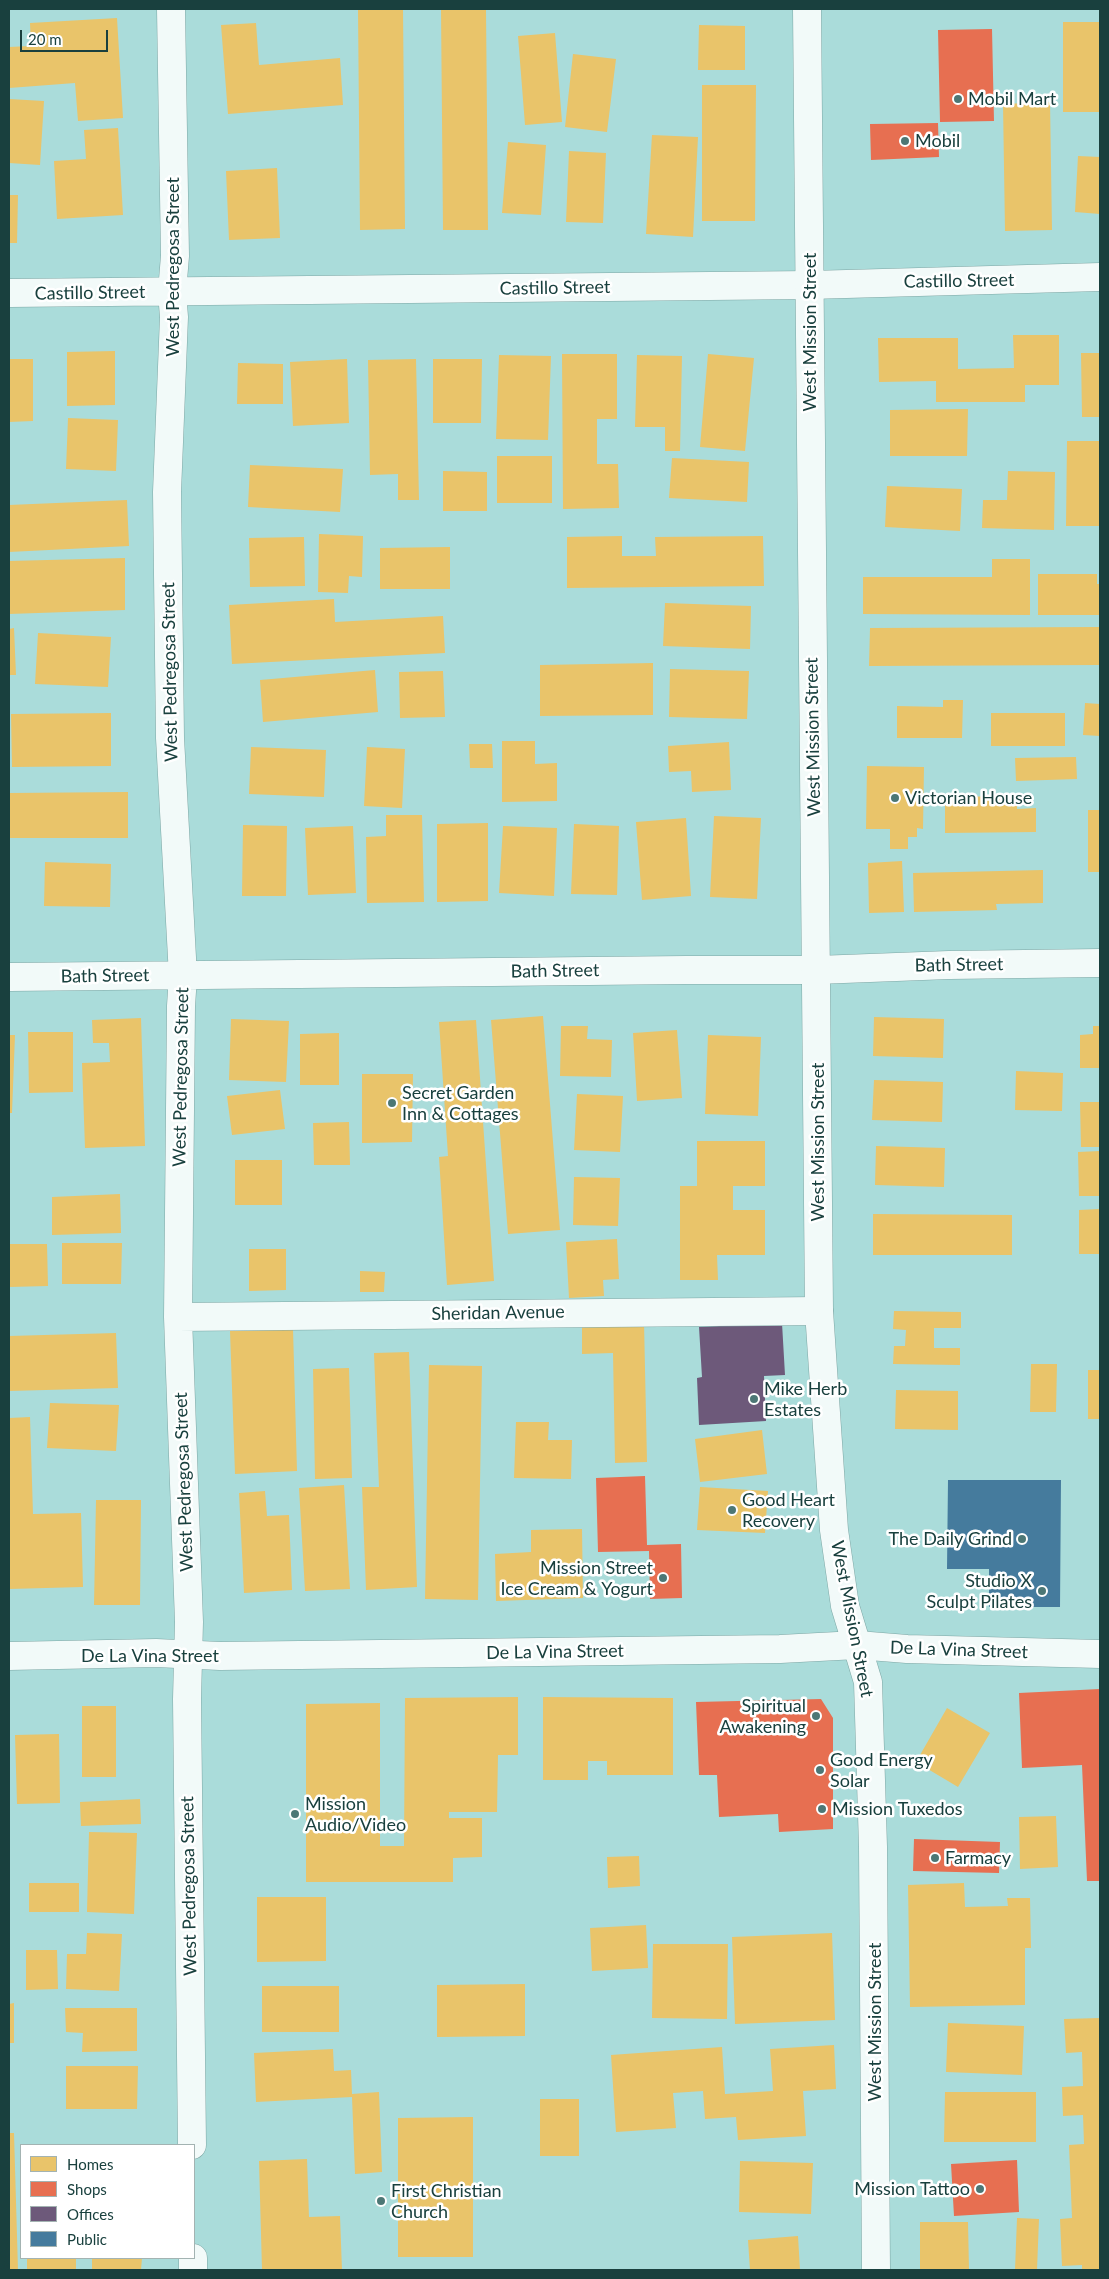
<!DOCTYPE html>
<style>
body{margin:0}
#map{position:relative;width:1109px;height:2279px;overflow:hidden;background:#aadcda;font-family:Lato,sans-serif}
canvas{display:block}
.frame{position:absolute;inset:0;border:10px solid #19403e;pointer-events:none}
.legend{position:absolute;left:20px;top:2144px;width:175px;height:115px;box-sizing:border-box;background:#fff;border:1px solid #a3b3b2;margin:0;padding:6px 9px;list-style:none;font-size:15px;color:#19403e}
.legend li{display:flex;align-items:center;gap:10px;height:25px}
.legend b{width:25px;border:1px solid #a3b3b2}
.scale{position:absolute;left:20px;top:30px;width:88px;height:22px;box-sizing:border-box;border:2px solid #19403e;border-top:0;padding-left:6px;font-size:15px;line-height:18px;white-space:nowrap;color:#19403e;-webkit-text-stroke:4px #fff;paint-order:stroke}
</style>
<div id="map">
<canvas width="1109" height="2279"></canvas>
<div class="frame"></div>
<ul class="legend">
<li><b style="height:14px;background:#e9c46a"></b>Homes</li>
<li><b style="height:14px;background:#e76f51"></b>Shops</li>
<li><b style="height:14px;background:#6d597a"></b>Offices</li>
<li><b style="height:14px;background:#457b9d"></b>Public</li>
</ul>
<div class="scale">20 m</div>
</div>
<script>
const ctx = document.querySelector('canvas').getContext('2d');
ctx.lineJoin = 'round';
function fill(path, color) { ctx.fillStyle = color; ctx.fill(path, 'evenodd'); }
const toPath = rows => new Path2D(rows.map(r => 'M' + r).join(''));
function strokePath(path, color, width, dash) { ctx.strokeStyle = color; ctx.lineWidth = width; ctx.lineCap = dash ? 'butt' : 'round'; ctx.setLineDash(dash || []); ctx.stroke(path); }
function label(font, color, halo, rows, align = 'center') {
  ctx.font = font + ' Lato,sans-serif'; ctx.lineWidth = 5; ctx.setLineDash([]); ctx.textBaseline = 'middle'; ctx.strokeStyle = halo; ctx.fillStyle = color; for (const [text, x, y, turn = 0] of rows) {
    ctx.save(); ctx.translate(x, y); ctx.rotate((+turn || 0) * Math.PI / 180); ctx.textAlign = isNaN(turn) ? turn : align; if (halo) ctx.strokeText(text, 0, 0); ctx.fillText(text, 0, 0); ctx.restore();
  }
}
const homes = toPath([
 [358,9,403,9,405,229,360,230],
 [441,9,486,9,488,230,443,230],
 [117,18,123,118,78,121,75,83,9,88,9,47,31,46,30,23],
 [1063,22,1100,22,1100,112,1063,112],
 [256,23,259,65,340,58,343,105,228,114,221,25],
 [699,25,745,26,745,70,698,70],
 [555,33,562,122,525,125,518,36],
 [573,54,616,59,607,132,565,127],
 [702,85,756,85,755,221,702,221],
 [9,99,44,101,40,165,9,163],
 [1050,102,1052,230,1005,231,1003,104],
 [118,128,123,215,57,219,54,161,86,159,84,130],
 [652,135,698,137,693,237,646,234],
 [508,142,546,145,541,215,502,213],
 [569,151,606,153,603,223,566,222],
 [1078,156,1100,157,1100,214,1075,212],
 [277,168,280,238,229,240,226,171],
 [9,195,18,195,17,243,9,243],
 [1013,335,1059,335,1059,385,1025,385,1025,402,936,402,936,381,879,382,878,338,958,338,958,369,1014,368],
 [115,351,115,405,67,406,67,352],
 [1081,353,1100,353,1100,417,1082,417],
 [562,354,617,354,617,419,597,419,597,464,618,464,619,508,563,509],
 [708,354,754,358,745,451,700,447],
 [499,355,551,356,548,440,496,439],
 [637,355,682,356,680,451,665,451,665,427,635,427],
 [9,359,33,359,33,421,9,422],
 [347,359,349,423,293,426,290,362],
 [416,359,419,500,398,500,398,474,370,475,368,360],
 [433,359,482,359,481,423,433,423],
 [238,363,283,364,283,404,237,404],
 [968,409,967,456,890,456,890,410],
 [68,418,118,420,116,471,66,469],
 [1067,441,1100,441,1100,526,1066,526],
 [497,456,552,456,552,503,497,503],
 [672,458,749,462,747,502,669,498],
 [250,465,343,469,340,512,248,507],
 [443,471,487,472,487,511,443,511],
 [1008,471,1055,472,1054,530,982,528,983,500,1007,500],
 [887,486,962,489,960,531,885,527],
 [127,500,129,546,9,552,9,505],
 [319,534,363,536,362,577,349,576,348,593,318,592],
 [622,536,622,556,656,556,655,537,763,536,764,586,567,588,567,537],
 [304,537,305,586,250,587,249,538],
 [450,547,450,589,380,589,380,548],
 [125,558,125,610,9,614,9,561],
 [992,559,1030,559,1030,615,863,614,863,577,992,577],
 [1038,574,1097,574,1097,584,1100,584,1100,615,1038,615],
 [334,599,335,622,443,616,445,653,232,664,229,605],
 [665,603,751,606,750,649,663,646],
 [1100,627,1100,665,869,666,870,628],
 [14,628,16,675,9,675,9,629],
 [38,633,111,637,108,687,35,684],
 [653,663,653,715,540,716,540,665],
 [670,669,749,671,747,719,669,717],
 [375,670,378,712,263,722,260,680],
 [443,671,445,717,400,718,399,672],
 [943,700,963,700,962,738,897,738,897,706,943,707],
 [1085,703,1100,704,1100,736,1083,735],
 [111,713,111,766,12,767,11,714],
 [991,713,1065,713,1065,746,991,746],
 [502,741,535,741,535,764,557,763,557,801,502,802],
 [729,742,731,790,692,792,691,771,669,772,668,746],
 [469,744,492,744,493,768,470,768],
 [251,747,326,750,324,797,249,794],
 [367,747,405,749,402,808,364,806],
 [1076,757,1077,779,1016,781,1015,758],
 [867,766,924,767,923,829,917,828,917,837,908,837,908,849,890,849,890,829,866,829],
 [128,792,128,838,9,838,9,793],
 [1017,796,1017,809,1036,808,1036,832,945,833,945,797],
 [1088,810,1100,810,1100,872,1088,872],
 [386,815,422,815,424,902,367,903,366,837,386,836],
 [714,816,761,818,757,899,710,897],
 [686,818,691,896,642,900,636,822],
 [488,823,488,901,437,902,437,824],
 [574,824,619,826,617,895,571,894],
 [243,825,287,826,286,896,242,896],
 [353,826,356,893,308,895,305,828],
 [503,826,557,828,554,896,499,893],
 [902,861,904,912,869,913,868,863],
 [45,862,111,864,110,907,44,906],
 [1043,870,1043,903,996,904,997,910,914,912,913,873],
 [543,1016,560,1230,508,1234,491,1020],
 [874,1017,944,1019,943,1058,873,1056],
 [141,1018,145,1146,85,1148,82,1063,110,1062,109,1043,93,1043,92,1020],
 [231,1019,289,1021,286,1082,229,1080],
 [476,1020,494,1281,447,1285,439,1157,448,1156,439,1022],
 [561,1026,588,1026,587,1039,612,1040,611,1077,560,1076],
 [1093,1026,1100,1026,1100,1068,1080,1068,1080,1035,1093,1034],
 [677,1030,682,1098,637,1101,633,1033],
 [28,1032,73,1032,73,1092,29,1093],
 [339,1033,339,1085,300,1085,300,1034],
 [9,1035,15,1035,12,1113,9,1113],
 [708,1035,761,1037,758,1116,705,1114],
 [1016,1071,1063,1073,1062,1111,1015,1110],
 [362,1074,413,1074,412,1142,362,1143],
 [874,1080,943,1082,942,1122,872,1120],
 [280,1090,285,1129,232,1135,227,1096],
 [577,1094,623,1096,620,1152,574,1150],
 [1080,1102,1100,1102,1100,1147,1081,1147],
 [349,1122,350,1165,314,1165,313,1123],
 [697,1141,765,1141,765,1186,733,1186,733,1210,765,1210,765,1255,717,1255,718,1280,680,1280,680,1186,697,1186],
 [876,1146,945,1148,944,1187,875,1185],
 [1100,1151,1100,1196,1079,1196,1078,1152],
 [235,1160,282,1160,282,1205,235,1205],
 [574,1177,620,1178,618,1226,573,1225],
 [120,1194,121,1233,52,1235,52,1197],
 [1100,1209,1100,1254,1079,1254,1079,1210],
 [873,1214,1012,1215,1012,1255,873,1255],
 [617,1239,619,1279,603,1280,604,1296,569,1298,566,1242],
 [62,1243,122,1243,121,1284,62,1284],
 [9,1244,47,1244,48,1286,9,1287],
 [249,1249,286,1249,286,1290,249,1291],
 [360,1271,385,1272,384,1292,360,1292],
 [894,1311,961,1312,961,1328,934,1328,934,1348,960,1348,960,1365,893,1364,894,1346,905,1346,906,1330,893,1329],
 [644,1322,647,1462,615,1463,613,1353,582,1354,582,1323],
 [293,1329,297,1471,235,1474,230,1331],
 [116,1333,118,1388,9,1391,9,1336],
 [409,1352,417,1587,366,1590,362,1487,379,1487,374,1353],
 [1031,1364,1057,1364,1056,1412,1030,1412],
 [429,1365,482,1366,478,1600,425,1599],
 [349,1368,352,1478,315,1479,313,1369],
 [1088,1370,1100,1370,1100,1419,1088,1419],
 [896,1390,958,1391,958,1430,895,1429],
 [50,1403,119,1405,116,1451,47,1448],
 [30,1417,33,1514,81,1513,83,1587,9,1589,9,1418],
 [516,1422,549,1422,548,1440,572,1440,571,1479,514,1478],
 [762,1430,767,1474,700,1482,695,1439],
 [344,1485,350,1589,305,1591,299,1488],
 [700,1487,768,1491,765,1533,697,1530],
 [265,1491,267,1516,289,1515,292,1590,244,1593,239,1493],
 [96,1500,141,1500,140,1605,94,1605],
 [582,1529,583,1598,496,1601,495,1554,531,1552,531,1530],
 [518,1697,518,1755,498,1755,497,1812,449,1812,449,1818,482,1818,482,1857,453,1858,453,1882,306,1882,306,1704,380,1703,380,1846,404,1846,405,1698],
 [543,1697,673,1698,673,1775,607,1775,607,1761,588,1761,588,1780,543,1780],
 [82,1706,116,1706,116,1777,82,1777],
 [947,1708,990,1733,958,1787,916,1762],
 [59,1734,60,1803,17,1804,15,1735],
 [140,1799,141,1824,81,1826,80,1802],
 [1056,1816,1058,1867,1020,1869,1019,1817],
 [89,1832,137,1833,134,1914,87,1912],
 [639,1856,640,1886,608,1888,607,1857],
 [29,1883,79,1883,79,1912,29,1912],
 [964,1883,965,1907,1008,1906,1007,1898,1030,1898,1031,1948,1025,1948,1025,2005,910,2007,908,1885],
 [257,1897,326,1897,326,1961,257,1962],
 [646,1925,648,1968,592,1971,590,1928],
 [87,1933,122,1934,119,1991,66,1989,67,1954,86,1954],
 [832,1933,835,2020,735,2024,732,1937],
 [653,1944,728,1944,727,2019,652,2018],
 [26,1950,57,1950,58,1989,26,1990],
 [525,1984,525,2036,437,2037,437,1985],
 [262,1986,339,1986,339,2032,262,2032],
 [14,2003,14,2043,9,2043,9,2004],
 [65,2008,137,2008,137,2051,82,2052,83,2033,66,2032],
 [1100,2018,1100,2270,1082,2270,1082,2265,1062,2266,1060,2219,1072,2218,1069,2145,1084,2144,1083,2115,1063,2116,1062,2087,1083,2086,1082,2052,1066,2053,1064,2019],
 [948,2023,1024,2026,1022,2075,946,2072],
 [834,2045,836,2089,803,2091,806,2136,738,2140,736,2117,705,2119,703,2091,673,2093,676,2128,616,2132,611,2055,722,2047,725,2094,773,2091,770,2049],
 [333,2049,334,2071,351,2070,352,2094,379,2092,382,2172,355,2174,352,2097,256,2102,254,2053],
 [66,2066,138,2066,137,2109,66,2109],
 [945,2092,1036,2092,1036,2142,944,2142],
 [540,2099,579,2099,579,2156,540,2156],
 [473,2117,473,2257,398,2257,398,2118],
 [9,2133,14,2133,18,2270,9,2270],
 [307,2159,309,2217,340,2216,342,2270,262,2270,259,2161],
 [740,2161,813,2163,811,2214,739,2212],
 [1017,2218,1039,2219,1037,2270,1015,2270],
 [920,2222,968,2222,969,2270,920,2270],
 [798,2236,800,2270,750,2270,748,2240],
 [27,2258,76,2258,76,2270,27,2270],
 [92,2258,142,2258,141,2270,92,2270]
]);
const shops = toPath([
 [992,29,994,121,940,122,938,30],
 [938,123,939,157,871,160,870,124],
 [645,1476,647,1545,681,1544,682,1598,650,1599,649,1551,598,1552,596,1478],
 [1100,1689,1100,1881,1087,1881,1082,1765,1022,1768,1019,1693],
 [821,1699,833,1718,833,1829,779,1832,778,1814,719,1817,717,1775,699,1775,696,1702],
 [914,1839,1000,1842,999,1873,913,1871],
 [1017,2160,1019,2212,954,2216,951,2164]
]);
const offices = toPath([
 [782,1323,785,1375,764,1376,766,1421,699,1425,697,1378,702,1377,699,1327]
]);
const public = toPath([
 [948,1480,1061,1480,1060,1607,989,1607,989,1569,947,1569]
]);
const minor = toPath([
 [171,9,175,256,172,292,174,317,167,492,170,738,183,976,181,1006,178,1317,189,1622,187,1699,192,2145],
 [9,293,810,285,1100,277],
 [9,977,686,970,817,970,949,965,1100,963],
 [178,1317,819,1311],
 [193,2258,193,2270]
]);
const tertiary = toPath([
 [9,1656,156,1653,220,1656,780,1649,857,1645,907,1649,1100,1654]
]);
const secondary = toPath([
 [807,9,819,1311,834,1530,845,1606,868,1682,873,1847,876,2270]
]);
const markers = [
 [958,99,5,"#4c7775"],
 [905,141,5,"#4c7775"],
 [895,798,5,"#4c7775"],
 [392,1103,5,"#4c7775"],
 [754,1399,5,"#4c7775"],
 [732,1510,5,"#4c7775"],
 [1022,1539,5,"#4c7775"],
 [663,1578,5,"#4c7775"],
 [1042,1591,5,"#4c7775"],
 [816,1716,5,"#4c7775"],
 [820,1770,5,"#4c7775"],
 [822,1809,5,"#4c7775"],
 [295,1814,5,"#4c7775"],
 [935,1858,5,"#4c7775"],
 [980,2189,5,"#4c7775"],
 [381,2201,5,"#4c7775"]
];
const poiNames = [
 ["Mobil Mart",968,99],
 ["Mobil",915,141],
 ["Victorian House",905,798],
 ["Secret Garden",402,1093],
 ["Inn & Cottages",402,1114],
 ["Mike Herb",764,1389],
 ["Estates",764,1410],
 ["Good Heart",742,1500],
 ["Recovery",742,1521],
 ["The Daily Grind",1012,1539,"right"],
 ["Mission Street",653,1568,"right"],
 ["Ice Cream & Yogurt",653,1589,"right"],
 ["Studio X",1032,1581,"right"],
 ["Sculpt Pilates",1032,1602,"right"],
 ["Spiritual",806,1706,"right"],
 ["Awakening",806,1727,"right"],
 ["Good Energy",830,1760],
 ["Solar",830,1781],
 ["Mission",305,1804],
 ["Audio/Video",305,1825],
 ["Mission Tuxedos",832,1809],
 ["Farmacy",945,1858],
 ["Mission Tattoo",970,2189,"right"],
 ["First Christian",391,2191],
 ["Church",391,2212]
];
const streetNames = [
 ["West Pedregosa Street",173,267,-90],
 ["Castillo Street",959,281,-1],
 ["Castillo Street",555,288,-1],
 ["Castillo Street",90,293,-1],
 ["West Mission Street",810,332,-90],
 ["West Pedregosa Street",170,672,-91],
 ["West Mission Street",813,737,-91],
 ["Bath Street",959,965,-1],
 ["Bath Street",555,971,-1],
 ["Bath Street",105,976,-1],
 ["West Pedregosa Street",181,1077,-89],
 ["West Mission Street",818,1142,-90],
 ["Sheridan Avenue",498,1313,-1],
 ["West Pedregosa Street",184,1482,-92],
 ["West Mission Street",852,1619,79],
 ["De La Vina Street",959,1650,2],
 ["De La Vina Street",555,1652,-1],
 ["De La Vina Street",150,1656],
 ["West Pedregosa Street",189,1886,-91],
 ["West Mission Street",875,2022,-90]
];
fill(homes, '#e9c46a');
fill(shops, '#e76f51');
fill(offices, '#6d597a');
fill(public, '#457b9d');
strokePath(minor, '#7da6a4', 29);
strokePath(tertiary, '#7da6a4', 29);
strokePath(secondary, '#7da6a4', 29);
strokePath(minor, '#f2faf9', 28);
strokePath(tertiary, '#f2faf9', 28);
strokePath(secondary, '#f2faf9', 28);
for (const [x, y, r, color] of markers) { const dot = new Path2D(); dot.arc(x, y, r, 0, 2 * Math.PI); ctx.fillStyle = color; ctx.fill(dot); strokePath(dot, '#fff', 2); }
label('18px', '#19403e', '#fff', poiNames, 'left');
label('18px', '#19403e', '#fff', streetNames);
</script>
